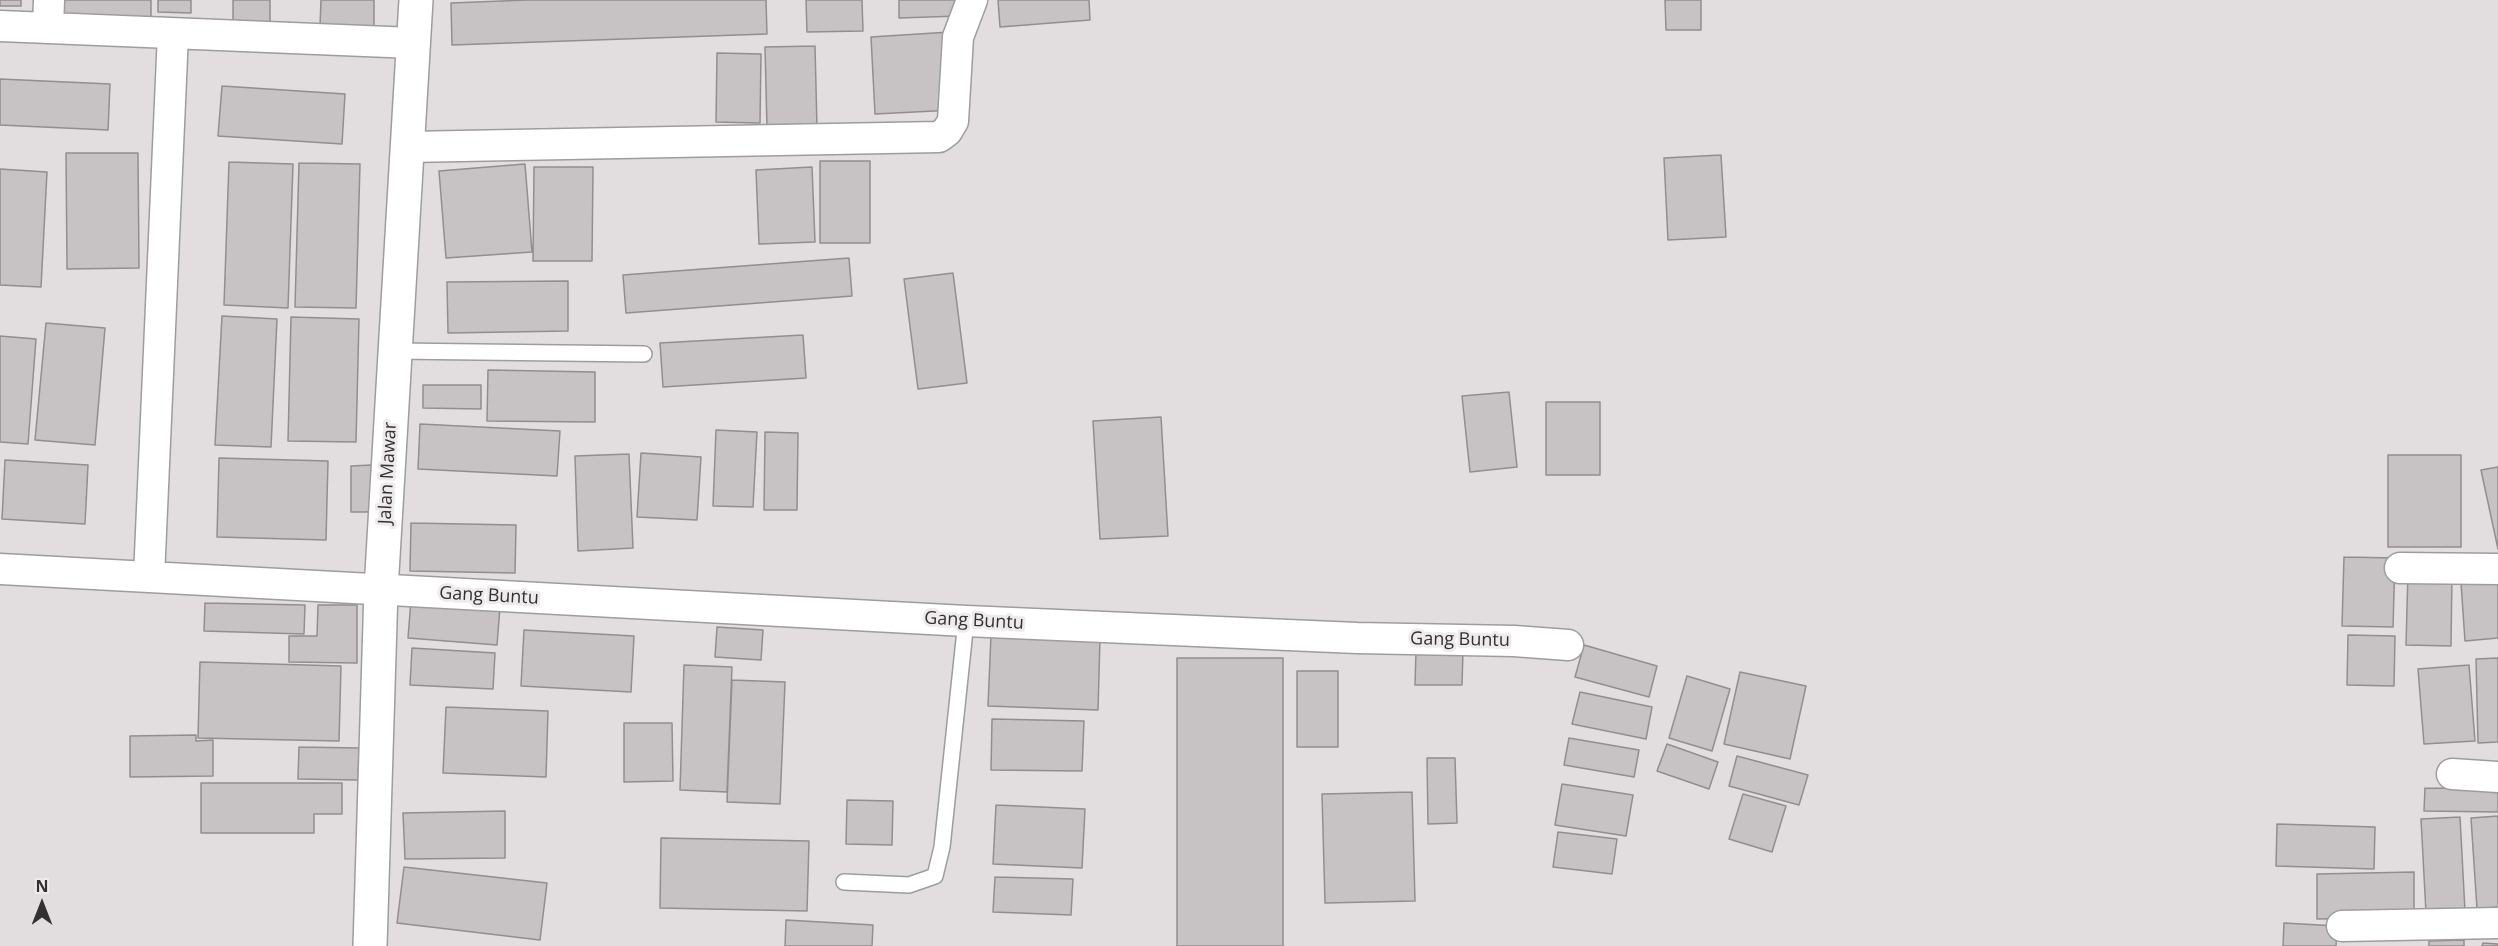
<!DOCTYPE html>
<style>
body{margin:0}
#map{position:relative;width:2498px;height:946px;overflow:hidden;background:#e2dedf;font-family:"Open Sans",sans-serif}
canvas{display:block}
.north{position:absolute;left:12px;top:874px;width:60px;height:60px;-webkit-text-stroke:4px #efebec;paint-order:stroke;rotate:0deg;font-size:16px;font-weight:700;line-height:24px;text-align:center;color:#323131}
.north::after{content:'';display:block;margin:auto;width:21px;height:27px;background:#323131;clip-path:polygon(50% 0,100% 100%,50% 72%,0 100%)}
</style>
<div id="map">
<canvas width="2498" height="946"></canvas>
<div class="north">N</div>
</div>
<script>
const ctx = document.querySelector('canvas').getContext('2d');
ctx.lineJoin = 'round';
function fill(path, color) { ctx.fillStyle = color; ctx.fill(path, 'evenodd'); }
const toPath = rows => new Path2D(rows.map(r => 'M' + r).join(''));
function strokePath(path, color, width, dash) { ctx.strokeStyle = color; ctx.lineWidth = width; ctx.lineCap = dash ? 'butt' : 'round'; ctx.setLineDash(dash || []); ctx.stroke(path); }
function label(font, color, halo, rows, align = 'center') {
  ctx.font = font + ' "Open Sans",sans-serif'; ctx.lineWidth = 6; ctx.setLineDash([]); ctx.textBaseline = 'middle'; ctx.strokeStyle = halo; ctx.fillStyle = color; for (const [text, x, y, turn = 0] of rows) {
    ctx.save(); ctx.translate(x, y); ctx.rotate((+turn || 0) * Math.PI / 180); ctx.textAlign = isNaN(turn) ? turn : align; if (halo) ctx.strokeText(text, 0, 0); ctx.fillText(text, 0, 0); ctx.restore();
  }
}
const building = toPath([
 [0,0,21,0,21,6,0,6,0,0],
 [64,0,151,0,151,25,64,25,64,0],
 [158,0,191,0,191,13,158,12,158,0],
 [233,0,270,0,270,24,233,24,233,0],
 [321,0,374,0,374,27,320,26,321,0],
 [527,0,766,0,767,34,452,45,451,3,527,0],
 [806,0,862,0,863,31,807,32,806,0],
 [899,0,958,0,959,16,899,18,899,0],
 [998,0,1089,0,1090,20,1000,27,998,0],
 [1665,0,1701,0,1701,30,1666,30,1665,0],
 [950,32,954,110,875,114,871,37,950,32],
 [815,46,817,128,767,129,765,47,815,46],
 [717,53,761,54,760,123,716,122,717,53],
 [0,79,110,84,108,130,0,125,0,79],
 [222,86,345,94,342,144,218,136,222,86],
 [66,153,138,153,139,268,67,269,66,153],
 [1721,155,1726,237,1668,240,1664,158,1721,155],
 [820,161,870,161,870,243,820,243,820,161],
 [229,162,293,164,288,308,224,305,229,162],
 [299,163,360,164,356,308,295,307,299,163],
 [525,164,532,252,446,258,439,171,525,164],
 [534,167,593,167,592,261,533,261,534,167],
 [812,167,815,242,759,244,756,170,812,167],
 [0,169,47,172,41,287,0,285,0,169],
 [849,258,852,296,626,313,623,275,849,258],
 [953,273,967,383,918,389,904,279,953,273],
 [568,281,568,331,448,333,447,282,568,281],
 [222,316,277,319,271,447,215,445,222,316],
 [291,317,359,319,356,442,288,441,291,317],
 [46,323,105,328,95,445,35,440,46,323],
 [803,335,806,378,663,387,660,343,803,335],
 [0,336,36,339,28,444,0,442,0,336],
 [488,370,595,372,595,422,487,421,488,370],
 [423,385,481,385,481,409,423,408,423,385],
 [1509,392,1517,467,1470,472,1462,396,1509,392],
 [1546,402,1600,402,1600,475,1546,475,1546,402],
 [1161,417,1168,536,1100,539,1093,421,1161,417],
 [420,424,560,431,557,476,418,469,420,424],
 [716,430,757,432,753,507,713,506,716,430],
 [765,432,798,433,797,510,764,510,765,432],
 [641,453,701,457,697,520,637,517,641,453],
 [629,454,633,548,578,551,575,456,629,454],
 [2388,455,2461,455,2461,547,2388,547,2388,455],
 [219,458,328,461,326,540,217,537,219,458],
 [5,460,88,465,85,524,2,519,5,460],
 [372,465,373,512,351,512,351,466,372,465],
 [2498,467,2498,549,2481,470,2498,467],
 [411,523,516,525,515,573,410,571,411,523],
 [2344,557,2395,558,2393,627,2342,626,2344,557],
 [2408,572,2452,574,2451,646,2406,645,2408,572],
 [2498,581,2498,638,2465,641,2461,583,2498,581],
 [411,600,500,607,497,645,408,638,411,600],
 [205,603,305,605,304,634,204,631,205,603],
 [318,605,357,605,357,663,289,662,289,636,317,636,318,605],
 [717,627,763,630,761,660,715,657,717,627],
 [524,630,634,636,631,692,521,686,524,630],
 [991,635,1100,638,1098,710,988,706,991,635],
 [2348,635,2395,636,2394,686,2347,685,2348,635],
 [1584,645,1657,666,1649,697,1575,677,1584,645],
 [412,648,495,653,493,689,410,685,412,648],
 [1416,651,1463,651,1462,685,1415,685,1416,651],
 [1177,658,1283,658,1283,946,1177,946,1177,658],
 [2498,658,2498,742,2478,743,2476,659,2498,658],
 [200,662,341,666,339,741,198,738,200,662],
 [684,665,732,667,727,792,680,790,684,665],
 [2469,665,2475,741,2424,744,2418,669,2469,665],
 [1297,671,1338,671,1338,747,1297,747,1297,671],
 [1740,672,1806,686,1790,759,1724,744,1740,672],
 [1687,676,1730,689,1712,751,1669,738,1687,676],
 [732,680,785,682,780,804,727,802,732,680],
 [1580,692,1652,707,1646,739,1572,724,1580,692],
 [446,707,548,711,546,777,443,773,446,707],
 [992,719,1084,721,1082,771,991,770,992,719],
 [624,723,672,723,673,781,624,782,624,723],
 [196,735,196,741,213,740,213,776,130,777,130,736,196,735],
 [1569,738,1639,750,1634,777,1564,765,1569,738],
 [1667,744,1718,762,1709,789,1657,771,1667,744],
 [299,747,359,748,358,780,298,779,299,747],
 [1737,756,1808,775,1799,805,1729,786,1737,756],
 [1427,758,1455,758,1457,823,1428,824,1427,758],
 [201,783,342,783,342,814,314,814,314,833,201,833,201,783],
 [1562,784,1633,795,1626,836,1555,825,1562,784],
 [2425,788,2498,789,2498,812,2424,811,2425,788],
 [1412,792,1415,901,1325,903,1322,794,1412,792],
 [1743,794,1786,806,1772,852,1729,839,1743,794],
 [847,800,893,801,892,845,846,844,847,800],
 [996,805,1085,809,1082,868,993,864,996,805],
 [505,811,505,858,405,859,403,813,505,811],
 [2498,816,2498,907,2477,909,2471,818,2498,816],
 [2460,817,2465,911,2426,913,2421,819,2460,817],
 [2277,824,2375,827,2374,869,2276,866,2277,824],
 [1558,832,1617,839,1612,874,1553,867,1558,832],
 [661,838,809,841,807,911,660,908,661,838],
 [404,867,547,883,540,940,397,923,404,867],
 [2414,872,2414,917,2317,919,2317,874,2414,872],
 [995,877,1073,879,1071,915,993,912,995,877],
 [786,920,873,925,872,946,785,946,786,920],
 [2284,923,2337,926,2336,946,2283,946,2284,923],
 [2464,940,2464,946,2429,946,2429,941,2464,940],
 [2483,943,2498,944,2498,946,2482,946,2483,943]
]);
const lane = toPath([
 [395,351,644,354],
 [844,882,909,885,935,876,942,847,966,621]
]);
const street = toPath([
 [0,26,413,43],
 [48,28,49,0],
 [407,147,939,137,947,131,953,121,958,37,972,0],
 [2400,568,2498,569],
 [0,569,966,621,1357,638,1514,641,1568,645],
 [149,577,173,34],
 [2452,774,2498,777],
 [2342,926,2498,923]
]);
const secondary = toPath([
 [370,946,381,590,416,0]
]);
const streetNames = [
 ["Jalan Mawar",388,473,-87],
 ["Gang Buntu",489,596,3],
 ["Gang Buntu",974,621,3],
 ["Gang Buntu",1460,640,1]
];
fill(building, '#c7c3c4');
strokePath(building, '#928e8f', 1.5);
strokePath(lane, '#9f9c9d', 18);
strokePath(street, '#9f9c9d', 33);
strokePath(secondary, '#9f9c9d', 36);
strokePath(lane, '#fff', 15);
strokePath(street, '#fff', 30);
strokePath(secondary, '#fff', 33);
label('18px', '#323131', '#efebec', streetNames);
</script>
